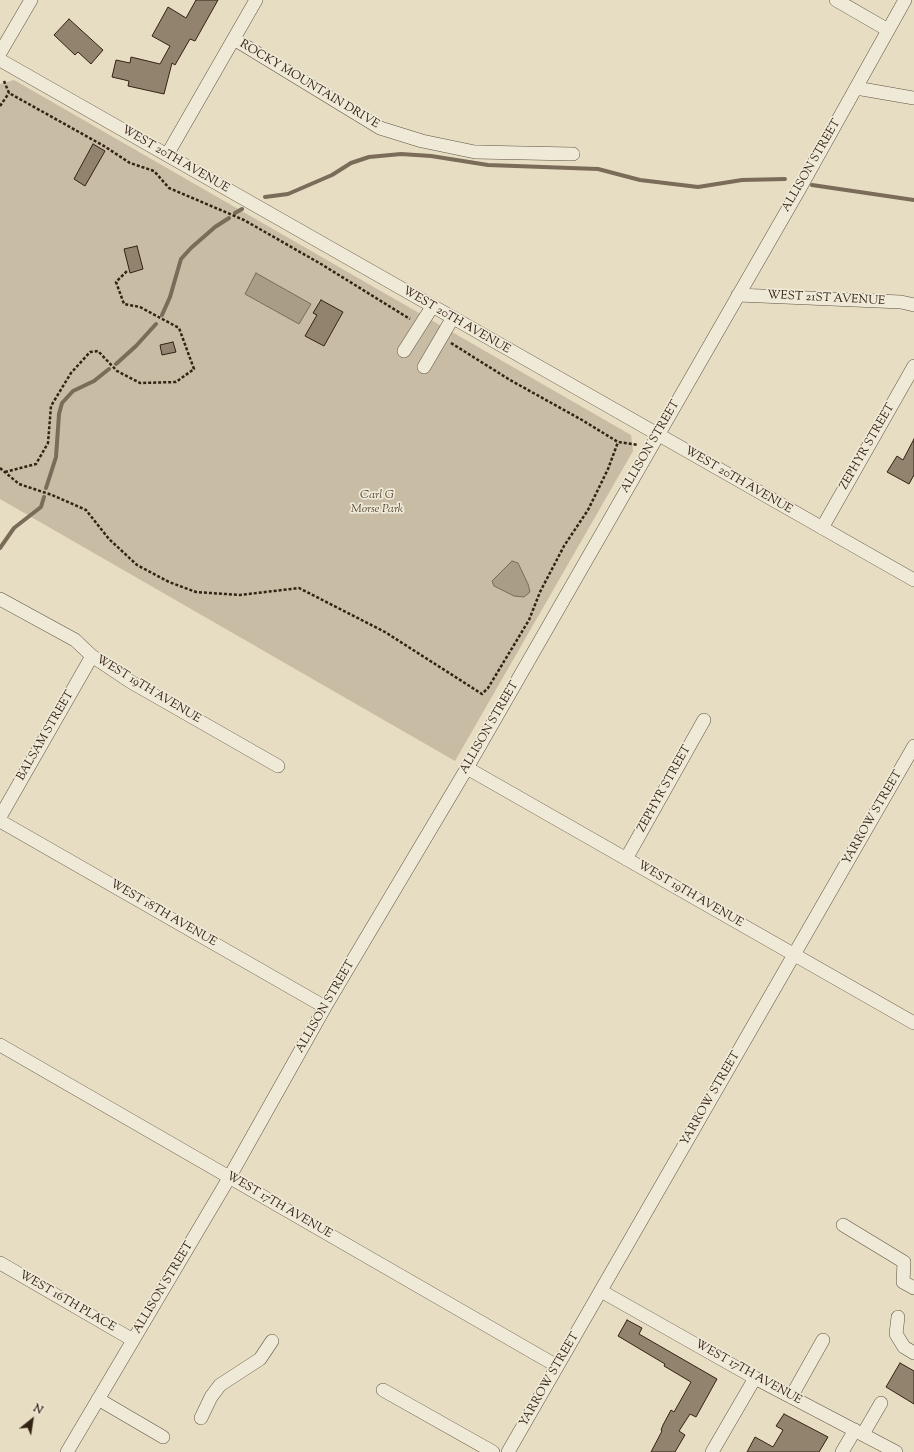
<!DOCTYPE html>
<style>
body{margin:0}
#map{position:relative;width:914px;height:1452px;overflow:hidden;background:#e6ddc2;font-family:"Sorts Mill Goudy",serif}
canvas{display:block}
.north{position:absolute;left:12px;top:1400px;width:40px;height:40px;-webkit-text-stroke:3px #efe9d7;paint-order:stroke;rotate:30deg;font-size:11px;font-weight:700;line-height:16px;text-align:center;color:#342214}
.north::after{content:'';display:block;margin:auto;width:14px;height:18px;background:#342214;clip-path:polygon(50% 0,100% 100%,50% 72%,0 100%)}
</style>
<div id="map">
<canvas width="914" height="1452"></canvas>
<div class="north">N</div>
</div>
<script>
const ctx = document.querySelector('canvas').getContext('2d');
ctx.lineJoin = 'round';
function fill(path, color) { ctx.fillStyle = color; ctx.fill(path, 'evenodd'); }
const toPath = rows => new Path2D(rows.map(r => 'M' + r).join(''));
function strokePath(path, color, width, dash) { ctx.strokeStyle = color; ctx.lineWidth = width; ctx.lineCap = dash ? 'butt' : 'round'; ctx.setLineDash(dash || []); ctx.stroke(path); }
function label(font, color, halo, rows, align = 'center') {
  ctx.font = font + ' "Sorts Mill Goudy",serif'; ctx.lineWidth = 3.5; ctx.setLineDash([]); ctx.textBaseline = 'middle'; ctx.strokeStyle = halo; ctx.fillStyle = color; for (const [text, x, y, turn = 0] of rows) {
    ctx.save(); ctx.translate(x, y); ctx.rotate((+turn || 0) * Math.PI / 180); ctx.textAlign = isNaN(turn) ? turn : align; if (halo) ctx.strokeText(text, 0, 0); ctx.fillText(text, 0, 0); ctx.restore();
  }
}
const green = toPath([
 [14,80,631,435,633,451,455,761,0,499,0,84]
]);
const water = toPath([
 [256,273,311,304,299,324,245,294,256,273],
 [512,561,518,563,528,584,530,592,524,597,514,596,494,586,492,581,512,561]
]);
const stream = toPath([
 [812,185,914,200],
 [265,197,288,194,332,175,351,163,369,157,401,154,431,156,488,165,598,169,640,180,698,187,742,180,785,179],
 [235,213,242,209],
 [162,315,170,297,181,259,191,248,215,227,229,218],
 [116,364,136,346,156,324],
 [46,488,56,457,59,414,62,403,73,391,94,381,109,369],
 [0,548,14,528,41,507,44,497]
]);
const building = toPath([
 [196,0,218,0,195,41,190,39,175,65,172,63,164,94,128,86,129,81,112,77,116,60,130,63,131,57,160,64,170,46,152,36,168,7,186,18,196,0],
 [69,19,103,50,91,64,78,52,75,55,54,35,69,19],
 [93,144,105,151,85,186,74,179,93,144],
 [137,246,143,269,130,273,124,249,137,246],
 [321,300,343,312,324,346,305,336,317,315,313,313,321,300],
 [173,342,176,352,162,355,160,345,173,342],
 [914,439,914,475,909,484,887,472,897,456,903,460,914,439],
 [627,1320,642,1328,639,1334,717,1379,696,1417,690,1414,679,1431,685,1435,675,1452,651,1452,662,1431,661,1430,663,1425,671,1410,674,1412,691,1382,664,1366,665,1364,618,1336,627,1320],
 [900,1363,914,1371,914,1404,886,1387,900,1363],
 [784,1414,828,1437,819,1452,747,1452,755,1437,773,1447,783,1430,776,1426,784,1414]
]);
const path = toPath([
 [4,81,9,93,104,146,130,163,154,171,169,188,244,220,321,264,410,319],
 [0,106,9,93],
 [451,343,510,380,582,420,618,442,638,445],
 [0,468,19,484,52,495,86,510,109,539,137,565,169,582,196,592,240,595,299,588,385,632,482,694,488,688,529,620,540,592,564,546,588,510,608,469,618,442],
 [5,472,36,464,48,443,51,406,71,373,90,352,98,351,117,371,140,383,176,382,194,369,179,328,140,307,124,304,116,282,127,271]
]);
const minor = toPath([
 [836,0,888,30],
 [234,39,380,128,422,141,475,152,573,154],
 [0,53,31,0],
 [0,60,914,580],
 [856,88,914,98],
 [167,155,256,0],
 [738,295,901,302,914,305],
 [404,351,432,307],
 [424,367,452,319],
 [822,528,914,366],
 [0,599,75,640,92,656,131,682,278,766],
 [467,768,914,1023],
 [0,817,92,656],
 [0,821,325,1007],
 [626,859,704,720],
 [0,1045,557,1366],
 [843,1225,904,1262,903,1282,914,1288],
 [0,1263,133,1340],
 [601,1291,755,1378,896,1452],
 [898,1317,896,1334,904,1347,914,1353],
 [383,1390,493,1452],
 [791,1397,823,1340],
 [98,1399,163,1437],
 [201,1418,211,1397,220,1385,260,1359,272,1341],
 [863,1434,881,1403],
 [67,1452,229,1178,325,1007,467,768,800,188,905,0],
 [508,1452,914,746],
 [712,1452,755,1378],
 [842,1452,855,1430]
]);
const streetNames = [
 ["ROCKY MOUNTAIN DRIVE",309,85,31],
 ["WEST 20TH AVENUE",175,160,30],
 ["ALLISON STREET",812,166,-60],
 ["WEST 21ST AVENUE",826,299,3],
 ["WEST 20TH AVENUE",456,321,30],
 ["ALLISON STREET",651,447,-60],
 ["ZEPHYR STREET",868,447,-60],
 ["WEST 20TH AVENUE",738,481,30],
 ["WEST 19TH AVENUE",148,690,31],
 ["ALLISON STREET",490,728,-60],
 ["BALSAM STREET",46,736,-60],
 ["ZEPHYR STREET",665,789,-61],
 ["YARROW STREET",873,818,-60],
 ["WEST 19TH AVENUE",690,895,30],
 ["WEST 18TH AVENUE",163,914,30],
 ["ALLISON STREET",326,1007,-60],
 ["YARROW STREET",711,1099,-60],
 ["WEST 17TH AVENUE",279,1206,30],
 ["ALLISON STREET",164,1288,-59],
 ["WEST 16TH PLACE",67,1302,30],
 ["WEST 17TH AVENUE",748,1373,29],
 ["YARROW STREET",550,1380,-60]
];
const parkNames = [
 ["Carl G",377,496],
 ["Morse Park",377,510]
];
fill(green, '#c8bda4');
fill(water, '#a99d87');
strokePath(water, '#7a6c59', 1);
strokePath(stream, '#7a6c59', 4);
fill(building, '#91836e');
strokePath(building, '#342214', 1);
strokePath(minor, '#605140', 14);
strokePath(path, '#342214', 2.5, [3, 2]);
strokePath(minor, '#efe9d7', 13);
label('12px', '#342214', '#efe9d7', streetNames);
label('italic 12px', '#594938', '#efe9d7', parkNames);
</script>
